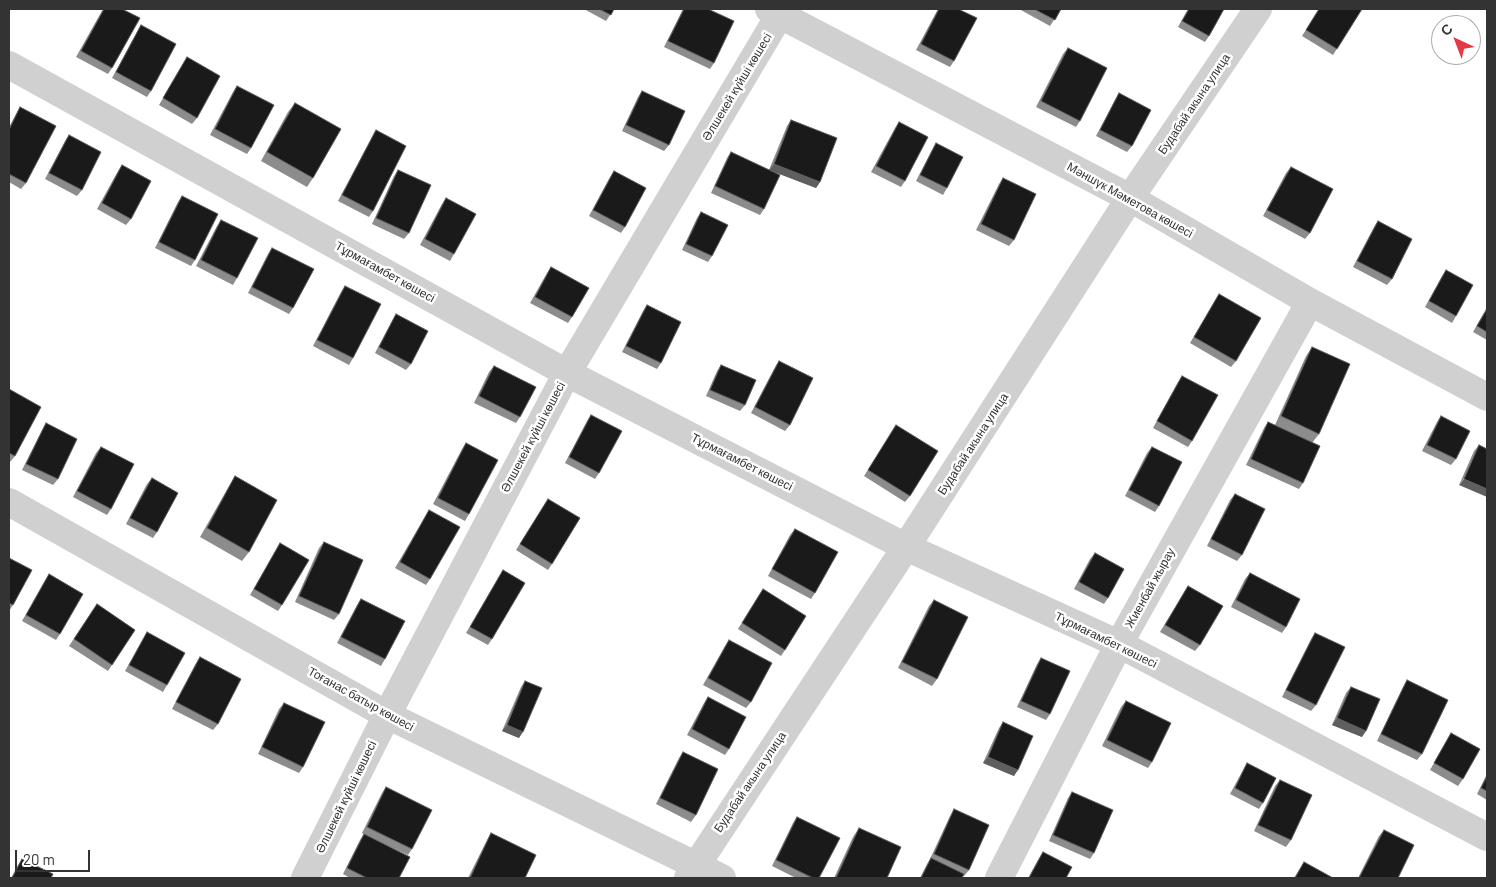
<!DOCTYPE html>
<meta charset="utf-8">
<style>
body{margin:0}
#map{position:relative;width:1496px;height:887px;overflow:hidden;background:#fff;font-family:Barlow,sans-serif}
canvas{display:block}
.frame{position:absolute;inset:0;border:10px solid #333;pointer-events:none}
.north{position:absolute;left:1431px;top:15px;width:50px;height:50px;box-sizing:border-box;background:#fff;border:1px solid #adadad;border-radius:50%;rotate:317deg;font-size:14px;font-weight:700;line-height:20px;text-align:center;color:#333}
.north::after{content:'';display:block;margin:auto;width:18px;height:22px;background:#e63946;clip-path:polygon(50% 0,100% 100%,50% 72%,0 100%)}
.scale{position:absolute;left:15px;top:850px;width:75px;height:22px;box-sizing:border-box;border:2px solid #333;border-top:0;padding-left:6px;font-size:15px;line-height:18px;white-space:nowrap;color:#333;-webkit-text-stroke:4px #fff;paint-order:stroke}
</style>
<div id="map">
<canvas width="1496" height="887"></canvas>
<div class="frame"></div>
<div class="north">С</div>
<div class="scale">20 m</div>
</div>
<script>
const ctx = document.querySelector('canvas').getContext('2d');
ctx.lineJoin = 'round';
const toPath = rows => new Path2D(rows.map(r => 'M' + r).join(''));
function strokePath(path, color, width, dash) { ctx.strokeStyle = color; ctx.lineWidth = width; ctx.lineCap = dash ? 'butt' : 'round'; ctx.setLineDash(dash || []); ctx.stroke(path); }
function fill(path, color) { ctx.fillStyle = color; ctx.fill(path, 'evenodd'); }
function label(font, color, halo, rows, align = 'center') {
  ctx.font = font + ' Barlow,sans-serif'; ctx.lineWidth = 5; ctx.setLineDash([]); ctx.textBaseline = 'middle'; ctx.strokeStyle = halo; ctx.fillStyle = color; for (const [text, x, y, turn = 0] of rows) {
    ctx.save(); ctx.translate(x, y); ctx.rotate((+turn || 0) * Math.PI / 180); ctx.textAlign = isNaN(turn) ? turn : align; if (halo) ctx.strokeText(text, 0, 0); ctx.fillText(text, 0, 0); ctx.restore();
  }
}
const street = toPath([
 [769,9,1130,198,1310,302,1487,397],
 [9,65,567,373,906,547,1119,644,1487,837],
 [9,502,387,715,722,878],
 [305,878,387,715,567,373,783,9],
 [688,878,906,547,1130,198,1258,9],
 [999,878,1119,644,1310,302]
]);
const wall = toPath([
 [103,9,122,9,112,68,108,74,76,57],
 [584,9,614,9,606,21],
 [683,9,708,9,714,63,710,69,664,47],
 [938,9,958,9,954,61,950,67,916,50],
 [1019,9,1061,9,1050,26],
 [1188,9,1224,9,1209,36,1205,42,1178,27],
 [1319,9,1362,9,1333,55,1302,36],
 [141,25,151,91,147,97,112,78,137,32],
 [1068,48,1080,121,1076,127,1036,107,1063,54],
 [187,57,197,118,192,124,159,105],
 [237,86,251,148,247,154,210,135,233,92],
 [642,91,669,145,664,151,622,131,638,97],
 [1119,93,1132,146,1127,152,1096,136,1115,100],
 [295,103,313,178,307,187,261,161,288,112],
 [20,107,26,183,21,189,9,182,9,127,16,114],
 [791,120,820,182,816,188,777,173,764,209,760,215,711,193,727,158,731,152,769,170,787,126],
 [899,122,905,181,901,187,871,172,895,128],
 [376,130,373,211,369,217,338,201,372,137],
 [69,135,82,190,77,196,45,179,65,141],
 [936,143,947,188,943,195,916,181,932,150],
 [122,165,131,219,126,225,97,209,118,171],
 [1291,167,1310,233,1305,239,1263,216,1286,173],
 [398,170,409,233,404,239,372,224,394,176],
 [614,171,625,227,621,233,589,216,610,177],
 [1003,178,1014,240,1009,246,976,230,999,184],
 [182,196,195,260,191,266,155,248,178,202],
 [446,198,454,254,450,261,420,245,442,204],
 [701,212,712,256,708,262,682,250,697,218],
 [221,220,237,278,233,285,196,266,217,226],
 [1378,221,1392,279,1387,285,1353,267,1374,227],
 [272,248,293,308,289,314,248,293,268,254],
 [551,267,572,317,568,323,530,303,547,273],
 [1446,270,1456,316,1452,323,1425,307,1442,276],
 [345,286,353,358,349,365,313,346,341,292],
 [1219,294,1236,361,1231,367,1190,343],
 [647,305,661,363,657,369,622,352,643,311],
 [1487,307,1487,340,1473,332],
 [396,314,411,364,406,370,375,353,392,321],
 [1312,347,1319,434,1312,443,1303,483,1299,489,1246,465,1264,428,1268,422,1275,425,1306,356],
 [779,361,790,425,785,431,751,413,775,367],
 [721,365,745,405,740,411,706,396,717,371],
 [494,366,520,417,516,423,474,403,489,372],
 [1182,376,1192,441,1188,447,1153,428,1178,382],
 [9,389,15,456,10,462,9,461],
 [591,415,599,473,595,479,565,463,587,421],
 [1441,416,1456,459,1451,465,1422,451,1437,422],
 [46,423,58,479,53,485,22,470,42,430],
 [896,425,910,496,905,502,864,476],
 [466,443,469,514,465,521,433,504,462,449],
 [1479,445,1487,449,1459,485,1474,451],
 [101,447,111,509,107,515,73,497,96,453],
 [1152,447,1159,506,1155,512,1125,496,1147,453],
 [235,476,249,552,242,561,200,537,229,486],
 [152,478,157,532,153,538,126,524,147,484],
 [1235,494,1242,555,1237,561,1207,546,1230,500],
 [548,499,552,564,548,570,516,550],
 [429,510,430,579,426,585,395,568],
 [795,529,815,593,811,599,768,576,790,535],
 [324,542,339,614,334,620,295,602,319,548],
 [280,543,282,605,278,611,250,595],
 [1095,553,1108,598,1104,604,1074,589,1090,559],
 [9,558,13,605,9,611],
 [503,570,492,639,488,645,466,633],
 [1250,573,1286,627,1282,633,1231,607,1245,579],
 [49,574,60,634,56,640,22,621],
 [1188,586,1200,645,1195,651,1160,632],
 [759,595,785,650,781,656,738,629],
 [361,599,385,659,381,666,337,643,357,605],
 [934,600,937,679,932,686,898,668,929,606],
 [97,604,135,630,108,671,69,646],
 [147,632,167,685,163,692,125,671,143,639],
 [1315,633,1316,705,1311,711,1282,697,1311,639],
 [729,640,751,702,746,708,703,685,725,646],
 [200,657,218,724,213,730,172,709,196,663],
 [1041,658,1050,714,1046,720,1017,707,1037,664],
 [1407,680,1422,754,1417,760,1377,741,1403,687],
 [525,681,519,738,502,731,521,687],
 [1351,687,1362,737,1332,725,1346,693],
 [708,697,729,749,725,755,687,735,704,703],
 [1126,701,1152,762,1148,768,1102,746,1121,707],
 [284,703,303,767,299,773,258,754,279,709],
 [1003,722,1014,776,983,763,999,728],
 [1451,733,1463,779,1458,786,1430,770],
 [683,752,696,815,691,822,656,804,679,758],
 [1247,763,1263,803,1259,809,1230,794,1243,770],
 [1487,774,1487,800,1477,794],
 [1280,780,1291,840,1286,847,1254,831,1275,786],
 [386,787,412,849,408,855,373,839,399,878,350,878,343,874,360,840,364,834,362,833,382,793],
 [1072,792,1094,853,1090,859,1049,841,1068,798],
 [954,809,969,870,964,876,963,875,962,878,920,878,927,864,930,859,950,816],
 [797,817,819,878,796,878,772,866,793,823],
 [859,828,887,878,834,878,853,837],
 [1384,830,1398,878,1358,878,1379,836],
 [491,833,525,878,468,878,487,840],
 [1043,852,1066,878,1028,878,1039,858],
 [22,859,51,878,11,878,18,865],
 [1304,862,1333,878,1294,878]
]);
const shadedWall = toPath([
 [774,164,820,182,816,188,769,170],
 [1464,479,1487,489,1487,497,1459,485],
 [1337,718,1366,731,1362,737,1332,725],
 [507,725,523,732,519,738,502,731],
 [988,757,1018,770,1014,776,983,763]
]);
const building = toPath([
 [104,9,122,9,140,18,112,68,81,51,104,9],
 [599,9,614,9,611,15,599,9],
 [684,9,708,9,734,21,714,63,668,41,684,9],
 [939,9,958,9,977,18,954,61,921,44,939,9],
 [1034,9,1061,9,1055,20,1034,9],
 [1189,9,1224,9,1209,36,1182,21,1189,9],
 [1319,9,1362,9,1337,49,1306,30,1319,9],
 [141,25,176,44,151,91,116,72,141,25],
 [1068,48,1107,68,1080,121,1041,101,1068,48],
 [187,57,220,76,197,118,163,98,187,57],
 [237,86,274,105,251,148,215,129,237,86],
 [642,91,685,111,669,145,626,125,642,91],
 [1119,93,1151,110,1132,146,1100,130,1119,93],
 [295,103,341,129,313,178,267,152,295,103],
 [20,107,56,126,26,183,9,174,9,130,20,107],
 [791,120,837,138,820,182,774,164,791,120],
 [899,122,928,137,905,181,876,166,899,122],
 [376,130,406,146,373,211,342,195,376,130],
 [69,135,101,152,82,190,49,173,69,135],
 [936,143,963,157,947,188,920,175,936,143],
 [731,152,780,175,764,209,715,186,731,152],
 [122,165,151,181,131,219,102,203,122,165],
 [1291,167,1333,189,1310,233,1267,210,1291,167],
 [398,170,431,185,409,233,376,218,398,170],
 [614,171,646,188,625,227,593,210,614,171],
 [1003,178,1036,194,1014,240,981,224,1003,178],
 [182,196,218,214,195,260,159,242,182,196],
 [446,198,476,214,454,254,425,239,446,198],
 [701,212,728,225,712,256,686,244,701,212],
 [221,220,258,238,237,278,201,260,221,220],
 [1378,221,1412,239,1392,279,1357,261,1378,221],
 [272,248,314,269,293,308,252,287,272,248],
 [551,267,589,288,572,317,535,297,551,267],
 [1446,270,1473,285,1456,316,1429,301,1446,270],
 [345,286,381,304,353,358,317,340,345,286],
 [1219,294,1261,318,1236,361,1194,337,1219,294],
 [647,305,681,322,661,363,626,346,647,305],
 [1487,309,1487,332,1477,326,1487,309],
 [396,314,428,331,411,364,379,347,396,314],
 [1312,347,1350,364,1319,434,1281,416,1312,347],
 [779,361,813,378,790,425,755,407,779,361],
 [721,365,756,380,745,405,710,390,721,365],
 [494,366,536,387,520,417,479,396,494,366],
 [1182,376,1218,395,1192,441,1157,421,1182,376],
 [9,389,41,407,15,456,9,453,9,389],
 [591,415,622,431,599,473,569,457,591,415],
 [1441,416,1470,431,1456,459,1427,445,1441,416],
 [1268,422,1320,446,1303,483,1251,459,1268,422],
 [46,423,77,439,58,479,26,464,46,423],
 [896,425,938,451,910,496,868,470,896,425],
 [466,443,498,460,469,514,438,498,466,443],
 [1479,445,1487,449,1487,489,1464,479,1479,445],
 [101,447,134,464,111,509,77,491,101,447],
 [1152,447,1182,462,1159,506,1129,490,1152,447],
 [235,476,277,500,249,552,207,528,235,476],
 [152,478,178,493,157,532,130,518,152,478],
 [1235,494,1265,509,1242,555,1211,539,1235,494],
 [548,499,580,518,552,564,520,544,548,499],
 [429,510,460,527,430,579,400,562,429,510],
 [795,529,838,552,815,593,772,569,795,529],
 [324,542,363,560,339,614,299,596,324,542],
 [280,543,309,560,282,605,254,589,280,543],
 [1095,553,1124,569,1108,598,1079,582,1095,553],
 [9,558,32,570,13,605,9,603,9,558],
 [503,570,525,583,492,639,470,627,503,570],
 [1250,573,1300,599,1286,627,1236,600,1250,573],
 [49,574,83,594,60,634,26,615,49,574],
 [1188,586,1223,606,1200,645,1165,625,1188,586],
 [763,589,806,616,785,650,742,623,763,589],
 [361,599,405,621,385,659,341,637,361,599],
 [934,600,968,617,937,679,902,662,934,600],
 [97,604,135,630,112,665,74,639,97,604],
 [147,632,185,653,167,685,129,665,147,632],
 [1315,633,1345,647,1316,705,1286,690,1315,633],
 [729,640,772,663,751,702,708,678,729,640],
 [200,657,241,679,218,724,176,702,200,657],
 [1041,658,1070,671,1050,714,1021,701,1041,658],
 [1407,680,1448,700,1422,754,1381,734,1407,680],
 [525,681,542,688,523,732,507,725,525,681],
 [1351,687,1380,699,1366,731,1337,718,1351,687],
 [708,697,746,717,729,749,692,729,708,697],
 [1126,701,1171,723,1152,762,1107,740,1126,701],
 [284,703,325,722,303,767,262,747,284,703],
 [1003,722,1033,736,1018,770,988,757,1003,722],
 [1451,733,1480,749,1463,779,1434,763,1451,733],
 [683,752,718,769,696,815,660,798,683,752],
 [1247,763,1276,778,1263,803,1235,788,1247,763],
 [1487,776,1487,791,1481,788,1487,776],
 [1280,780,1312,795,1291,840,1258,825,1280,780],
 [386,787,432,810,412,849,367,827,386,787],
 [1072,792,1113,810,1094,853,1053,835,1072,792],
 [954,809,989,825,969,870,934,854,954,809],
 [797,817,840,838,819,878,813,878,776,860,797,817],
 [859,828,901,847,887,878,836,878,859,828],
 [1384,830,1414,845,1398,878,1359,878,1384,830],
 [491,833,536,855,525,878,470,878,491,833],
 [364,834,410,857,399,878,367,878,347,868,364,834],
 [1043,852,1072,867,1066,878,1029,878,1043,852],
 [931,858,964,874,962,878,921,878,931,858],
 [22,859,53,874,51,878,12,878,22,859],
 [1304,862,1333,878,1295,878,1304,862]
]);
const streetNames = [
 ["Әлшекей күйші көшесі",737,87,-59],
 ["Будабай акына улица",1194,104,-56],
 ["Мәншүк Мәметова көшесі",1130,200,29],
 ["Тұрмағамбет көшесі",385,272,29],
 ["Әлшекей күйші көшесі",533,437,-62],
 ["Будабай акына улица",973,444,-57],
 ["Тұрмағамбет көшесі",742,462,27],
 ["Жиенбай жырау",1150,588,-61],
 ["Тұрмағамбет көшесі",1106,640,26],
 ["Тоғанас батыр көшесі",361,699,29],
 ["Будабай акына улица",750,782,-56],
 ["Әлшекей күйші көшесі",346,797,-64]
];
strokePath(street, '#d0d0d0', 28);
fill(wall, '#8c8c8c');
fill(shadedWall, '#5f5f5f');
fill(building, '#1a1a1a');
strokePath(building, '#5f5f5f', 1);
label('12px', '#333', '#fff', streetNames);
</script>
